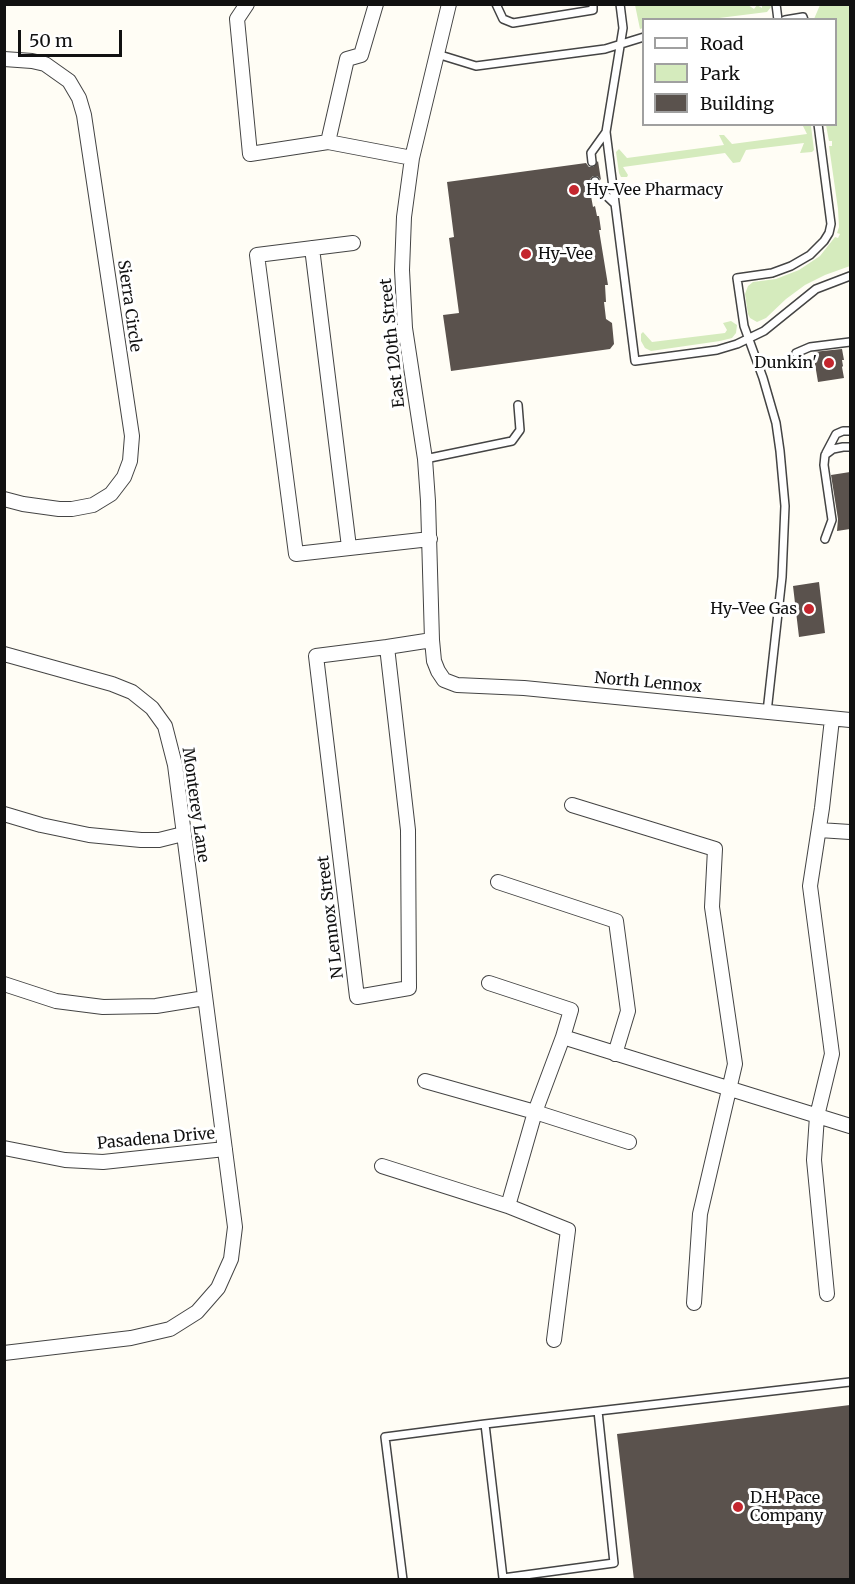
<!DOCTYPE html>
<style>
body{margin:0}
#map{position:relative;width:855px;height:1584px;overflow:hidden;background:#fffdf5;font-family:Merriweather,serif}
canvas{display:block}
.frame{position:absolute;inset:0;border:6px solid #111;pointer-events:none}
.legend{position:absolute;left:642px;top:18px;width:195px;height:108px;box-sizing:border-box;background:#fff;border:2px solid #a0a0a0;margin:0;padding:8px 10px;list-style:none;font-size:18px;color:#111}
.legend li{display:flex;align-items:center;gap:12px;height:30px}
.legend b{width:30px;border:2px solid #a0a0a0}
.scale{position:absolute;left:18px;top:30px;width:104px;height:27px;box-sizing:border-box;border:3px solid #111;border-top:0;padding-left:8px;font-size:18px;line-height:21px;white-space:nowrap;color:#111;-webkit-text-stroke:4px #fff;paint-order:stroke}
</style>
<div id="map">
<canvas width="855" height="1584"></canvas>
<div class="frame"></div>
<ul class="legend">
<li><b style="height:8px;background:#fff"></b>Road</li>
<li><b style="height:16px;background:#d5ebbd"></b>Park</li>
<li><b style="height:16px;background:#5a524d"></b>Building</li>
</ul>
<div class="scale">50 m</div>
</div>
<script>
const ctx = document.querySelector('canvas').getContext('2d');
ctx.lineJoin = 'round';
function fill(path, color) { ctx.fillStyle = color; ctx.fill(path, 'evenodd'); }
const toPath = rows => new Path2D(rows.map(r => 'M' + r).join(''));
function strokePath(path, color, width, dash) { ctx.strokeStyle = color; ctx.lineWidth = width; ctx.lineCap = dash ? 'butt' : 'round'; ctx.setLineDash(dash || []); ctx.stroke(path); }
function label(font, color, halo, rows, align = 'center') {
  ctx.font = font + ' Merriweather,serif'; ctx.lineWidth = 6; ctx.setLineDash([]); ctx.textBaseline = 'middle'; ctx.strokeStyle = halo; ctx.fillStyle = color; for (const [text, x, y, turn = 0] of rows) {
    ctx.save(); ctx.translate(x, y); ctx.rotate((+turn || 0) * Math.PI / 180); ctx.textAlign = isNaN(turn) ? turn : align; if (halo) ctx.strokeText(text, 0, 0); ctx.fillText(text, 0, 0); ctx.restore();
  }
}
const green = toPath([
 [748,5,754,9,757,5,762,8,762,5,770,5,771,7,767,12,711,19,644,20,643,28,640,29,635,5],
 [820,5,849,5,850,13,850,266,825,275,805,285,786,299,766,318,757,322,750,318,748,314,745,294,748,286,753,282,776,279,799,270,820,256,835,237,838,238,840,234,837,233,839,227,838,209,829,146,832,146,832,141,829,141,826,125,836,124,836,20,814,19],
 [802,124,811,126,814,150,812,152,800,153,804,143,746,150,740,162,733,163,725,153,623,167,628,175,627,177,621,177,619,173,616,152,619,149,627,158,724,145,719,135,724,135,732,144,807,134],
 [731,321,737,325,736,333,732,338,720,341,651,351,645,348,641,341,641,334,643,332,652,342,725,333,727,330,723,323]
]);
const building = toPath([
 [598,161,601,180,597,176,593,176,590,179,589,185,593,207,595,206,597,216,599,216,601,230,599,230,608,285,605,285,606,302,604,302,606,319,612,323,614,344,610,349,451,371,443,315,459,313,449,238,454,237,447,182,586,163,589,167,593,167],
 [842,349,844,360,842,360,843,366,842,367,844,378,818,382,813,352],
 [850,472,850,529,837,531,838,519,831,475],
 [819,582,825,633,799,637,793,586],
 [850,1405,850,1580,634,1580,617,1434]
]);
const lane = toPath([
 [496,4,503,19,513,23,593,10,593,4],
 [620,4,623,28,606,132,635,361,717,350,737,344,764,331,816,289,850,276],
 [776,4,778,20],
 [785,20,803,17,804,20],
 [437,54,476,66,605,49,644,37],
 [592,162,591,153,606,132],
 [595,181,595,185,615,204],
 [796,353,810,347,850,342],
 [826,453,836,434,843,431,850,431],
 [425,459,512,441,520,430,518,405],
 [825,539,832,520,824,465,825,455,833,449,843,447,850,447],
 [767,712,782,577,785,506,780,451,776,423,763,378,744,326,737,278,772,273,791,266,810,255,824,241,829,233,831,224,818,124],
 [598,1411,614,1563,503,1578,485,1424,598,1411,850,1382],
 [403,1580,385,1437,485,1424]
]);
const street = toPath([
 [247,4,237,19,250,154,328,142,412,158],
 [449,4,412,158,404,217,402,270,405,328,425,459,428,501,432,640,434,661,438,671,444,680,457,685,524,688,850,720],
 [4,59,32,61,45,64,69,81,79,98,84,115,132,436,130,461,124,477,111,494,93,505,72,509,59,509,23,504,4,499],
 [328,142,347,59,361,55,376,4],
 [353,243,257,255,296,554,430,539],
 [312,248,349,547],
 [387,647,316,656,357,997,409,988,408,830,387,647,432,640],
 [4,654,112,684,132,692,152,708,165,726,175,765,235,1227,231,1259,218,1288,197,1312,170,1329,131,1338,4,1353],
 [572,805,715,849,712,907,735,1064,700,1214,694,1303],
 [4,814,41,825,89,835,141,840,159,840,183,834],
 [819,830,850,832],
 [498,882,616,921,628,1011,615,1054],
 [489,983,571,1010,563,1037],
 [4,984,56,1001,103,1007,156,1006,205,998],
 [425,1081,535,1112,629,1142],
 [4,1148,65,1160,103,1162,225,1149],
 [382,1166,508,1206,568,1230,554,1340],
 [508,1206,535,1112,563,1037,850,1126],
 [827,1294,814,1160,817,1116,832,1054,810,886,822,808,832,719]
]);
const markers = [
 [574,190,6,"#c4262e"],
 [526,254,6,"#c4262e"],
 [829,363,6,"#c4262e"],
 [809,609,6,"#c4262e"],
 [738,1507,6,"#c4262e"]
];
const poiNames = [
 ["Hy-Vee Pharmacy",586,190],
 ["Hy-Vee",538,254],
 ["Dunkin'",817,363,"right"],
 ["Hy-Vee Gas",797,609,"right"],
 ["D.H. Pace",750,1498],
 ["Company",750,1516]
];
const streetNames = [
 ["Sierra Circle",129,306,82],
 ["East 120th Street",393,343,-96],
 ["North Lennox",648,683,5],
 ["Monterey Lane",195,805,82],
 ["N Lennox Street",331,917,-97],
 ["Pasadena Drive",156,1139,-5]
];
fill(green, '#d5ebbd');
fill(building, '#5a524d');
strokePath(lane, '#444', 10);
strokePath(street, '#444', 16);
strokePath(lane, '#fff', 7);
strokePath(street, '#fff', 14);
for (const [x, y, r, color] of markers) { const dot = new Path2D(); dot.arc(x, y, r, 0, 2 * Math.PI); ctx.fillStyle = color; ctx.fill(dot); strokePath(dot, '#fff', 2); }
label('16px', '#111', '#fff', poiNames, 'left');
label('16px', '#111', '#fff', streetNames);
</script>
